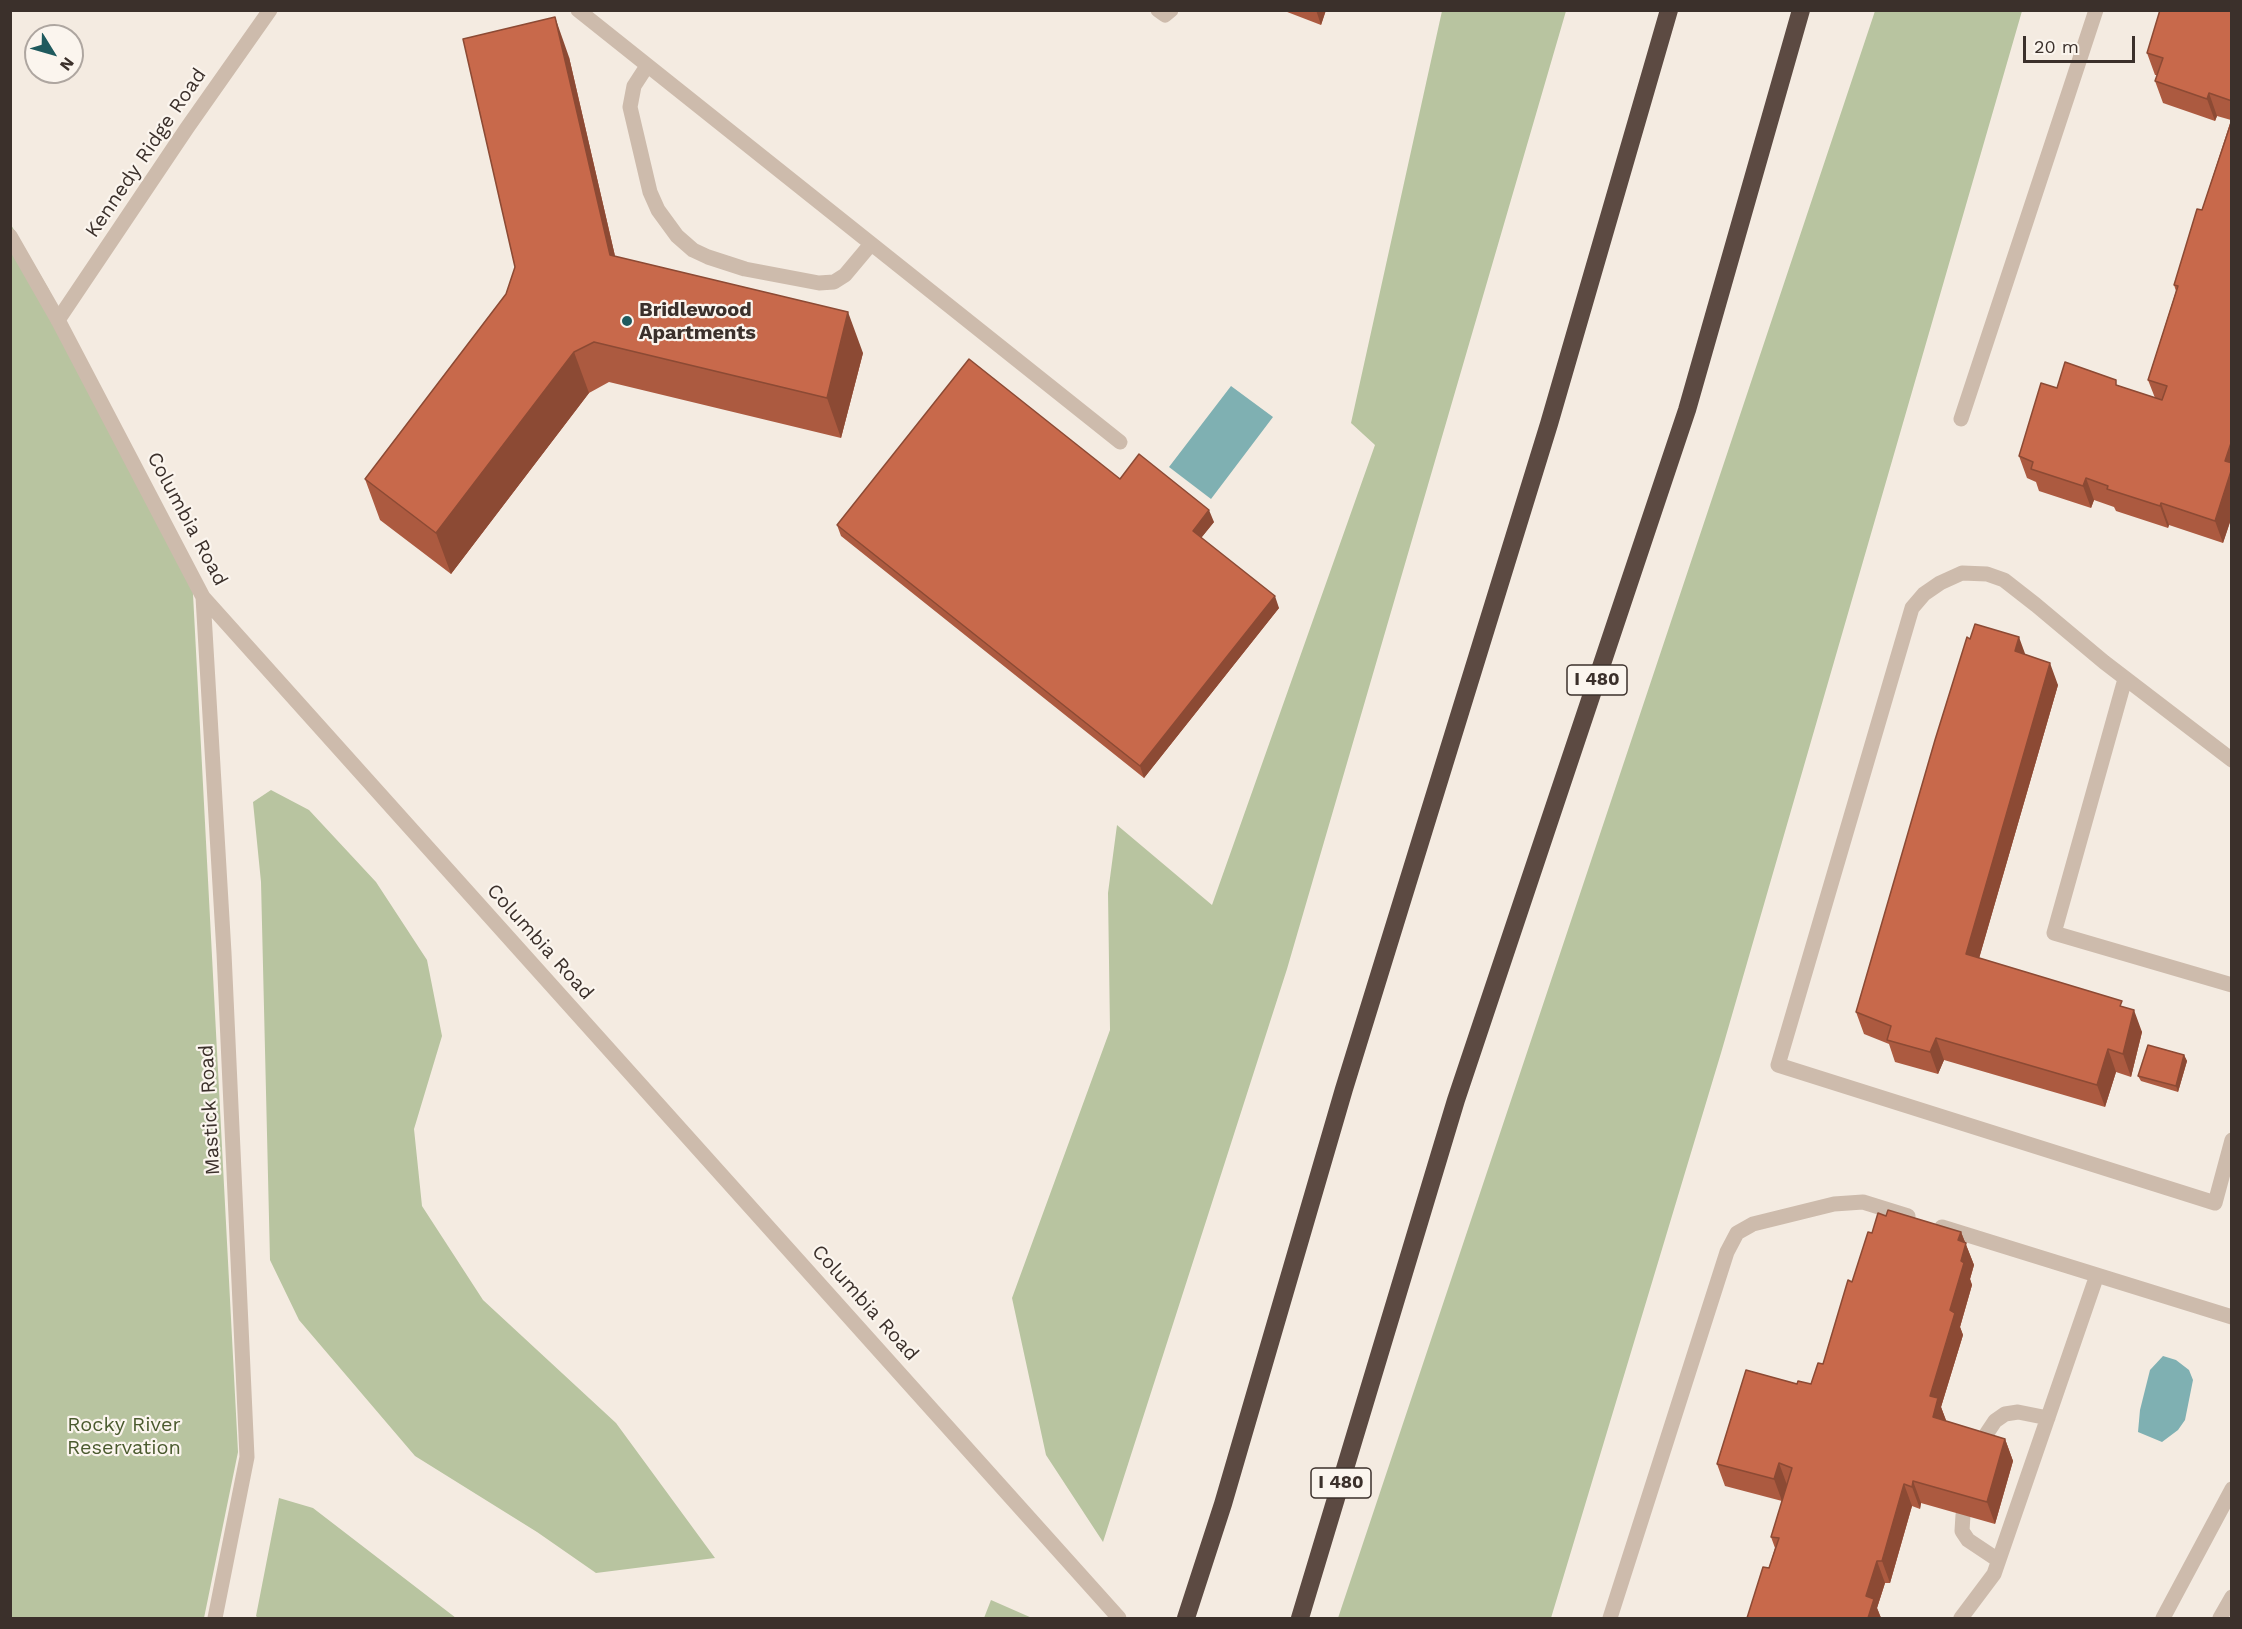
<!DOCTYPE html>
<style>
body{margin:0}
#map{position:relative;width:2242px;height:1629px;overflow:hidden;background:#f4ebe1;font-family:"Work Sans",sans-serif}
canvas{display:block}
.frame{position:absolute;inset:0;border:12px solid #3b302b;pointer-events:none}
.north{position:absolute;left:24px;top:24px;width:60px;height:60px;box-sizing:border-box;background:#fbf5ee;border:2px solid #aea6a0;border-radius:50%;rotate:127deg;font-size:16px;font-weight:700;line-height:24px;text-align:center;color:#3b302b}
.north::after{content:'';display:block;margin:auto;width:21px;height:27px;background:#1f5a5e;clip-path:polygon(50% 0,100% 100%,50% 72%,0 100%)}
.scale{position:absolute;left:2023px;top:36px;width:112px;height:27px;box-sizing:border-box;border:3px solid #3b302b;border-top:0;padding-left:8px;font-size:18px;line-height:21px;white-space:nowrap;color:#3b302b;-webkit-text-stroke:4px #fbf5ee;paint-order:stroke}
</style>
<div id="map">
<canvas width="2242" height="1629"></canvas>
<div class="frame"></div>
<div class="north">N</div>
<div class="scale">20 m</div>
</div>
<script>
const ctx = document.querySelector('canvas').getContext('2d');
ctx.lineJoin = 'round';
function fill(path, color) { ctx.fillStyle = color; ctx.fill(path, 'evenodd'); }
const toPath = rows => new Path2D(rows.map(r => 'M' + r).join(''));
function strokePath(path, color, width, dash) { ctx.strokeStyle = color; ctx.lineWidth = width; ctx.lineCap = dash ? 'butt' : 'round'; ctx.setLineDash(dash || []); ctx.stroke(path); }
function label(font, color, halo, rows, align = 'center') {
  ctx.font = font + ' "Work Sans",sans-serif'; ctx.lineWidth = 4.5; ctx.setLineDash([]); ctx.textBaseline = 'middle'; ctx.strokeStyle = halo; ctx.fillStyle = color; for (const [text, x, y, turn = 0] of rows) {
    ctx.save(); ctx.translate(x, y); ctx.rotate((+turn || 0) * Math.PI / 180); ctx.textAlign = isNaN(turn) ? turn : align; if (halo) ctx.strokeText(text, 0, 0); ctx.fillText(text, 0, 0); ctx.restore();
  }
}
const green = toPath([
 [1442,11,1566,11,1287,969,1103,1542,1046,1455,1012,1298,1110,1030,1108,893,1117,825,1212,905,1375,445,1351,423],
 [1875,11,2022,11,1721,1053,1551,1618,1338,1618],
 [10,223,48,288,192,575,238,1452,204,1618,11,1618],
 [271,790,309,810,376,882,427,960,442,1036,414,1129,422,1206,483,1300,616,1423,715,1558,596,1573,537,1532,415,1456,299,1320,270,1260,261,882,253,802],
 [279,1498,313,1508,456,1618,258,1618,256,1616],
 [991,1600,1032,1618,984,1618]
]);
const water = toPath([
 [1231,386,1273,417,1211,499,1169,467],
 [2163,1356,2176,1360,2189,1370,2193,1380,2185,1420,2178,1430,2162,1442,2138,1432,2140,1410,2150,1370]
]);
const service = toPath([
 [578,10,1120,442],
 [647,66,634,86,630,107,650,192,658,210,677,236,693,250,708,257,745,269,819,283,834,282,845,275,871,244],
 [1961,419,2096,10],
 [2125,679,2054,933,2232,985],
 [2232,760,2104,662,2036,605,2004,580,1987,574,1962,573,1940,583,1924,594,1912,608,1778,1065,2215,1203,2232,1140],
 [1942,1227,2232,1317],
 [1981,1451,1987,1433,1995,1421,2005,1414,2018,1412,2048,1418],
 [1963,1515,1962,1531,1968,1540,1998,1560],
 [1610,1618,1727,1252,1737,1233,1753,1224,1834,1204,1863,1202,1908,1216],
 [1961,1618,1994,1574,2097,1275]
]);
const minor = toPath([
 [1158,10,1165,15,1171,10],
 [58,320,187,128,270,10]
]);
const tertiary = toPath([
 [10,236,58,320,203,597,1119,1618],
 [203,597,224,953,247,1457,215,1618],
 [2163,1618,2232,1489],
 [2220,1618,2232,1597]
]);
const motorway = toPath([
 [1186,1618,1223,1504,1344,1089,1549,424,1669,10],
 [1300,1618,1456,1100,1687,410,1801,10]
]);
const wall = toPath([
 [1282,10,1326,10,1321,25],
 [2232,10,2232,516,2223,543,2169,525,2168,528,2116,511,2114,507,2094,500,2091,508,2039,491,2036,482,2027,478,2019,456,2057,388,2118,386,2155,398,2148,380,2176,291,2174,285,2202,210,2231,120,2217,116,2215,121,2163,103,2155,81,2157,75,2155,75,2147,53],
 [569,57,615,256,863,353,841,438,609,382,589,393,451,574,380,520,365,479,506,294,515,267],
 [1120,479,1214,522,1201,538,1279,608,1144,778,841,536,837,525],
 [2026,655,2058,685,1979,958,2124,1007,2142,1032,2131,1077,2116,1072,2105,1107,1944,1060,1938,1074,1895,1062,1889,1044,1864,1034,1856,1012],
 [2184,1055,2187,1061,2178,1092,2141,1081,2138,1076],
 [1886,1216,1961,1232,1974,1265,1970,1279,1972,1285,1960,1327,1963,1335,1941,1407,1946,1421,2005,1439,2013,1461,1995,1524,1921,1503,1920,1509,1912,1506,1890,1583,1885,1583,1877,1608,1881,1618,1747,1618,1769,1568,1775,1548,1771,1537,1782,1501,1725,1486,1717,1464,1797,1384,1811,1384,1823,1364,1852,1282,1872,1233]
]);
const shadedWall = toPath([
 [1316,10,1326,10,1321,25],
 [555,17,569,57,624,295,610,255],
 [2209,93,2217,116,2215,121,2207,99],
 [848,312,863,353,841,438,827,398],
 [574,352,589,393,451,574,436,533],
 [2232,440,2232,516,2223,543,2215,521,2225,461],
 [2086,478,2094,500,2091,508,2083,486],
 [2161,503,2169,525,2168,528,2160,506],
 [1209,510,1214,522,1197,543,1193,531],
 [1275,596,1279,608,1144,778,1140,766],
 [2019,637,2027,659,2015,651],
 [2050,663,2058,685,1974,976,1966,954],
 [2134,1010,2142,1032,2131,1077,2123,1054],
 [1936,1038,1944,1060,1938,1074,1930,1052],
 [2108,1049,2116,1072,2105,1107,2097,1085],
 [2184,1055,2187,1061,2178,1092,2176,1086],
 [1961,1232,1974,1265,1970,1279,1972,1285,1960,1327,1963,1335,1941,1407,1946,1420,1941,1439,1933,1417,1930,1396,1950,1310,1961,1261,1958,1240],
 [2005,1439,2013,1461,1995,1524,1987,1502],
 [1779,1463,1787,1485,1782,1501,1774,1479],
 [1913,1481,1921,1503,1920,1509,1912,1487],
 [1904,1484,1912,1506,1890,1583,1882,1561],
 [1877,1561,1885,1583,1877,1608,1881,1618,1868,1618,1866,1596]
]);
const building = toPath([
 [2160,10,2232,10,2232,101,2209,93,2207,99,2155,81,2163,58,2147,53,2160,10],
 [555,17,610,255,848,312,827,398,594,342,574,352,436,533,365,479,506,294,515,267,463,39,555,17],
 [2232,120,2232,440,2225,461,2232,463,2232,468,2215,521,2161,503,2160,506,2107,489,2108,486,2086,478,2083,486,2031,469,2033,462,2019,456,2041,383,2057,388,2065,362,2116,380,2116,385,2162,400,2167,386,2148,380,2178,286,2174,285,2197,209,2202,210,2232,120],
 [969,359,1120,479,1139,454,1209,510,1193,531,1275,596,1140,766,837,525,969,359],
 [1975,624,2019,637,2015,651,2050,663,1966,954,2122,1001,2120,1006,2134,1010,2123,1054,2108,1049,2097,1085,1936,1038,1930,1052,1887,1040,1891,1026,1856,1012,1935,740,1967,637,1970,639,1975,624],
 [2148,1045,2184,1055,2176,1086,2138,1076,2148,1045],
 [1888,1210,1961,1232,1958,1240,1966,1243,1961,1261,1964,1263,1950,1310,1955,1313,1930,1396,1938,1398,1933,1417,2005,1439,1987,1502,1913,1481,1912,1487,1904,1484,1882,1561,1877,1561,1866,1596,1874,1599,1868,1618,1747,1618,1763,1567,1769,1568,1779,1538,1771,1537,1792,1468,1779,1463,1774,1479,1717,1464,1746,1370,1797,1384,1798,1381,1811,1384,1818,1363,1823,1364,1848,1280,1852,1282,1868,1232,1872,1233,1878,1213,1886,1216,1888,1210]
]);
const markers = [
 [627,321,6,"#1f5a5e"]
];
const shields = [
 [1597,680,60],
 [1341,1483,60]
];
const shieldNames = [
 ["I 480",1597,680],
 ["I 480",1341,1483]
];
const streetNames = [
 ["Kennedy Ridge Road",146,153,-56],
 ["Columbia Road",187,519,62],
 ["Columbia Road",540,942,48],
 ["Mastick Road",210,1110,-93],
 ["Columbia Road",865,1303,48]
];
const poiNames = [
 ["Bridlewood",639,310],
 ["Apartments",639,333]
];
const parkNames = [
 ["Rocky River",124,1425],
 ["Reservation",124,1448]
];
fill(green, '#b8c4a0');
fill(water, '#7fb0b2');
strokePath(service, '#cdbbac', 15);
strokePath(minor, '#cdbbac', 15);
strokePath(tertiary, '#cdbbac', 15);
strokePath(motorway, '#5c4a42', 18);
fill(wall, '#ac5a40');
fill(shadedWall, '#8c4a34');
fill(building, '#c8694b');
strokePath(building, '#8c4a34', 1.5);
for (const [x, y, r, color] of markers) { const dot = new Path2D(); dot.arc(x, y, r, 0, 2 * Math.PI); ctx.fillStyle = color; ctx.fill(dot); strokePath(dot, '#fbf5ee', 2); }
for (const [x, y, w] of shields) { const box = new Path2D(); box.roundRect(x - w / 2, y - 15, w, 30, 4.5); ctx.fillStyle = '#fbf5ee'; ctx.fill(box); strokePath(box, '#3b302b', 1.5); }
label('bold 18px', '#3b302b', null, shieldNames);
label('20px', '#3b302b', '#fbf5ee', streetNames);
label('bold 20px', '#3b302b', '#fbf5ee', poiNames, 'left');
label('20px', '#4a5a2e', '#fbf5ee', parkNames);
</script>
